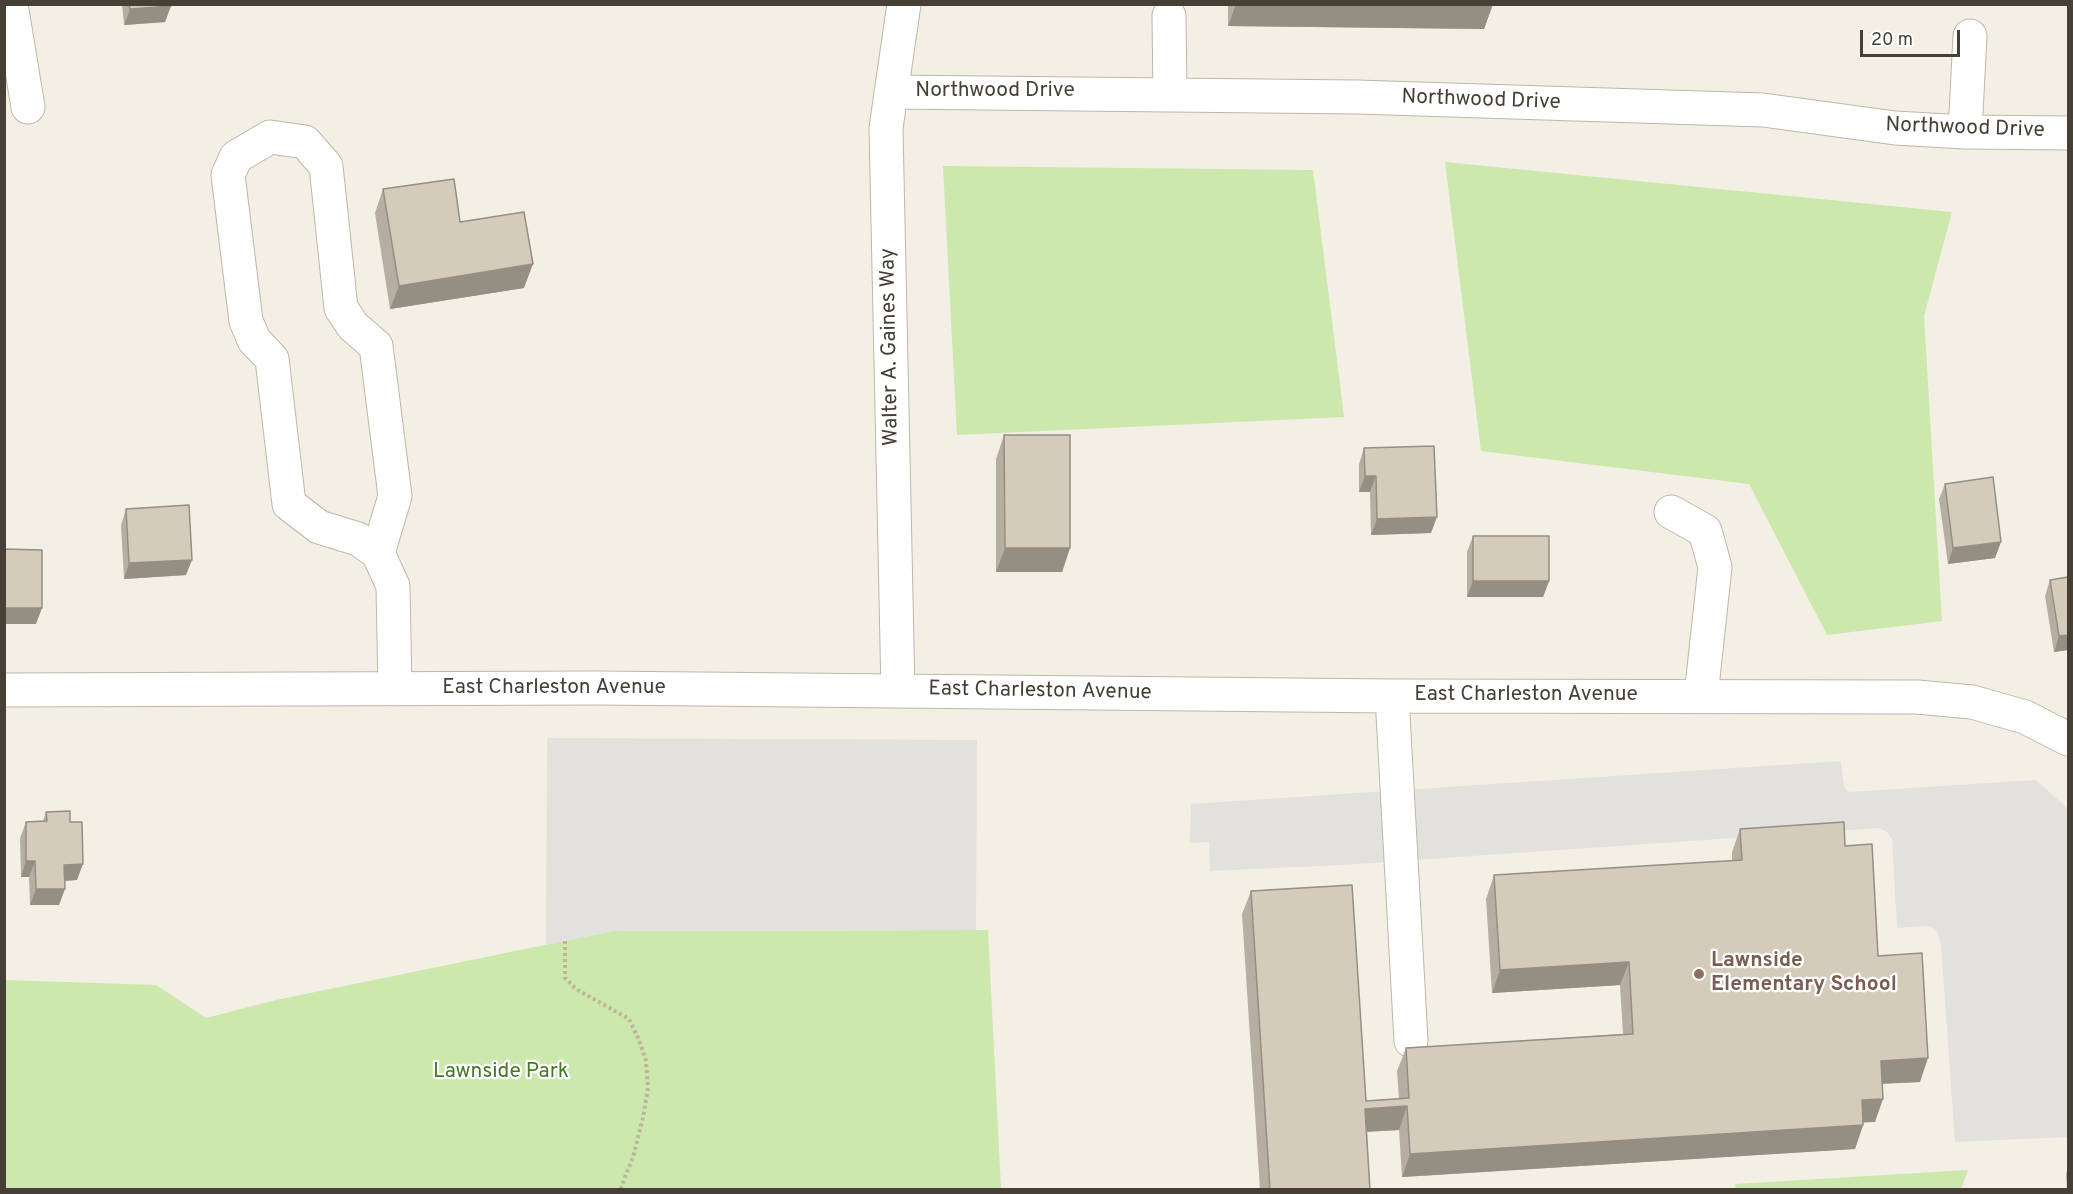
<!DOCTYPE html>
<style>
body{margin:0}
#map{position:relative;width:2073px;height:1194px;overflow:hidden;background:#f3efe5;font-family:Overpass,sans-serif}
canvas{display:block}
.frame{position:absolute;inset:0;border:6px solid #453f35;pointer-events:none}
.scale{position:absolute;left:1860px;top:30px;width:100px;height:27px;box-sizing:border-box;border:3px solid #453f35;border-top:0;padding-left:8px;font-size:18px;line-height:21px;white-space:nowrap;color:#453f35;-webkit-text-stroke:4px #fff;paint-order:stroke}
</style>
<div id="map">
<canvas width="2073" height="1194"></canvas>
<div class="frame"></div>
<div class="scale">20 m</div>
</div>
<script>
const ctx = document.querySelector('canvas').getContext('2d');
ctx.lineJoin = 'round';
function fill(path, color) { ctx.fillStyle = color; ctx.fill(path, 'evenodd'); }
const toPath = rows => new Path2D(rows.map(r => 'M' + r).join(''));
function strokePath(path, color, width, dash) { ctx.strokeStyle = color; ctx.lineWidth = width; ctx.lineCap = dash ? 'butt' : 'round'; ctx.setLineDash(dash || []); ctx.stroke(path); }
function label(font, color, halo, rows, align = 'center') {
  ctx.font = font + ' Overpass,sans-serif'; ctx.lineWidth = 4.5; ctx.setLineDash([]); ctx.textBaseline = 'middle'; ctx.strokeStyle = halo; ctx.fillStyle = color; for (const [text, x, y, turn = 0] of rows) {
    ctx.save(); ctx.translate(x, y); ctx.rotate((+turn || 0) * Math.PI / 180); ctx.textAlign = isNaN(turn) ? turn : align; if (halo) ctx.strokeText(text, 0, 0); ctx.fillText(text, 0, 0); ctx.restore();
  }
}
const green = toPath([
 [1445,162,1952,212,1924,316,1942,621,1827,635,1749,484,1481,451],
 [943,166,1313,170,1344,417,957,435],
 [988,930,1001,1189,5,1190,5,980,156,985,206,1018,276,1000,613,931],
 [1968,1170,1961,1189,1736,1189,1735,1184]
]);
const parking = toPath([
 [547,738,977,740,976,930,613,931,546,945],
 [1841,761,1844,787,1849,792,2036,780,2068,809,2068,1137,1955,1142,1941,944,1937,932,1933,928,1926,926,1897,928,1892,839,1886,831,1879,828,1342,865,1210,871,1209,842,1190,843,1191,804]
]);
const path = toPath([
 [565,941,565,978,576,989,629,1019,639,1040,646,1061,648,1088,643,1118,633,1157,620,1190]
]);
const minor = toPath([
 [11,4,28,107],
 [1169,16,1170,93],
 [891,92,1357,97,1763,110,1895,128,1965,132,2068,133],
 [1965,132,1970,36],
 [1671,512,1705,531,1715,567,1701,696],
 [378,553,395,496,376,346,353,326,341,308,326,166,305,142,270,137,236,157,228,175,246,321,254,340,272,359,289,504,319,527,358,539,378,553,393,586,395,689],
 [4,690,599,688,1392,696,1917,697,1972,702,2025,717,2068,739],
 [898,691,886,128,904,4],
 [1392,696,1411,1041]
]);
const wall = toPath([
 [122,4,171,4,165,22,124,25],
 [1228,4,1493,4,1484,29,1228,26],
 [383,189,460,222,524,288,390,309,375,213],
 [1004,435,1070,548,1062,572,996,572,996,459],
 [1364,448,1431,533,1371,535,1370,492,1359,492,1359,464],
 [1945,484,1995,558,1948,564,1939,499],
 [126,509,186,575,124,579,121,525],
 [1473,536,1549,581,1543,597,1467,597,1467,552],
 [2068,577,2068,650,2054,652,2045,596,2050,580],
 [46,812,70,822,77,880,65,881,59,905,30,905,29,877,21,877,20,838,26,822,43,821],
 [1740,829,1845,846,1878,956,1920,1082,1882,1084,1875,1122,1863,1122,1863,1125,1855,1149,1402,1177,1399,1130,1367,1132,1370,1190,1260,1190,1242,914,1251,891,1366,1101,1399,1099,1397,1071,1406,1048,1623,1034,1620,985,1492,993,1486,899,1494,875,1732,861,1732,852],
 [2068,1168,2068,1190,2067,1190,2066,1174]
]);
const shadedWall = toPath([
 [1236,4,1493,4,1484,29,1228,26],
 [171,6,165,22,124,25,130,9],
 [533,264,524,288,390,309,399,286],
 [1365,476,1376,476,1370,492,1359,492],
 [1437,517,1431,533,1371,535,1377,519],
 [2001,542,1995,558,1948,564,1953,548],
 [1005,548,1070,548,1062,572,996,572],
 [192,560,186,575,124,579,129,563],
 [1473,581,1549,581,1543,597,1467,597],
 [4,608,42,608,36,624,4,624],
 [2068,635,2068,650,2054,652,2059,636],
 [26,861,35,861,29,877,21,877],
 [83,864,77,880,59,881,64,865],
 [36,889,65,889,59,905,30,905],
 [1629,962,1620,985,1492,993,1500,970],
 [1928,1058,1920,1082,1873,1084,1881,1061],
 [1883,1099,1875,1122,1853,1123,1862,1100],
 [1407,1106,1399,1130,1357,1132,1365,1109],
 [1863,1125,1855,1149,1402,1177,1410,1154]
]);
const building = toPath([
 [129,4,171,4,171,6,130,9,129,4],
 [454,179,460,222,524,212,533,264,399,286,383,189,454,179],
 [1004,435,1070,435,1070,548,1005,548,1004,435],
 [1434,446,1437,517,1377,519,1376,476,1365,476,1364,448,1434,446],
 [1993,477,2001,542,1953,548,1945,484,1993,477],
 [189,505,192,560,129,563,126,509,189,505],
 [1473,536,1549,536,1549,581,1473,581,1473,536],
 [4,549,42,550,42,608,4,608,4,549],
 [2068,577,2068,635,2059,636,2050,580,2068,577],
 [70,811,70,822,82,822,83,864,64,865,65,889,36,889,35,861,26,861,26,822,47,821,46,812,70,811],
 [1844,822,1845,846,1872,844,1878,956,1922,953,1928,1058,1881,1061,1883,1099,1862,1100,1863,1125,1410,1154,1407,1106,1365,1109,1370,1190,1270,1190,1251,891,1352,885,1366,1101,1409,1098,1406,1048,1633,1034,1629,962,1500,970,1494,875,1742,860,1740,829,1844,822]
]);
const markers = [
 [1699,974,6,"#8d6e63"]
];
const streetNames = [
 ["Northwood Drive",995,92],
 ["Northwood Drive",1481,101,2],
 ["Northwood Drive",1965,129,2],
 ["Walter A. Gaines Way",891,347,-91],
 ["East Charleston Avenue",554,689],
 ["East Charleston Avenue",1040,692,1],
 ["East Charleston Avenue",1526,696]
];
const educationNames = [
 ["Lawnside",1711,962],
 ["Elementary School",1711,986]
];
const parkNames = [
 ["Lawnside Park",501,1073]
];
fill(green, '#cce8ad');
fill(parking, '#e3e1dd');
strokePath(minor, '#beb7a8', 35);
strokePath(path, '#c0b399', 4, [3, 3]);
strokePath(minor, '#fff', 33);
fill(wall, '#b6afa1');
fill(shadedWall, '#948e83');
fill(building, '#d4cbbb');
strokePath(building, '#948e83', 1.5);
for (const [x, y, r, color] of markers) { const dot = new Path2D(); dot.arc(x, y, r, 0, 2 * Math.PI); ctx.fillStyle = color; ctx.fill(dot); strokePath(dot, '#fff', 2); }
label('21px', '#453f35', '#fff', streetNames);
label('bold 21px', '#785e54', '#fff', educationNames, 'left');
label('21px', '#457728', '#fff', parkNames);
</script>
